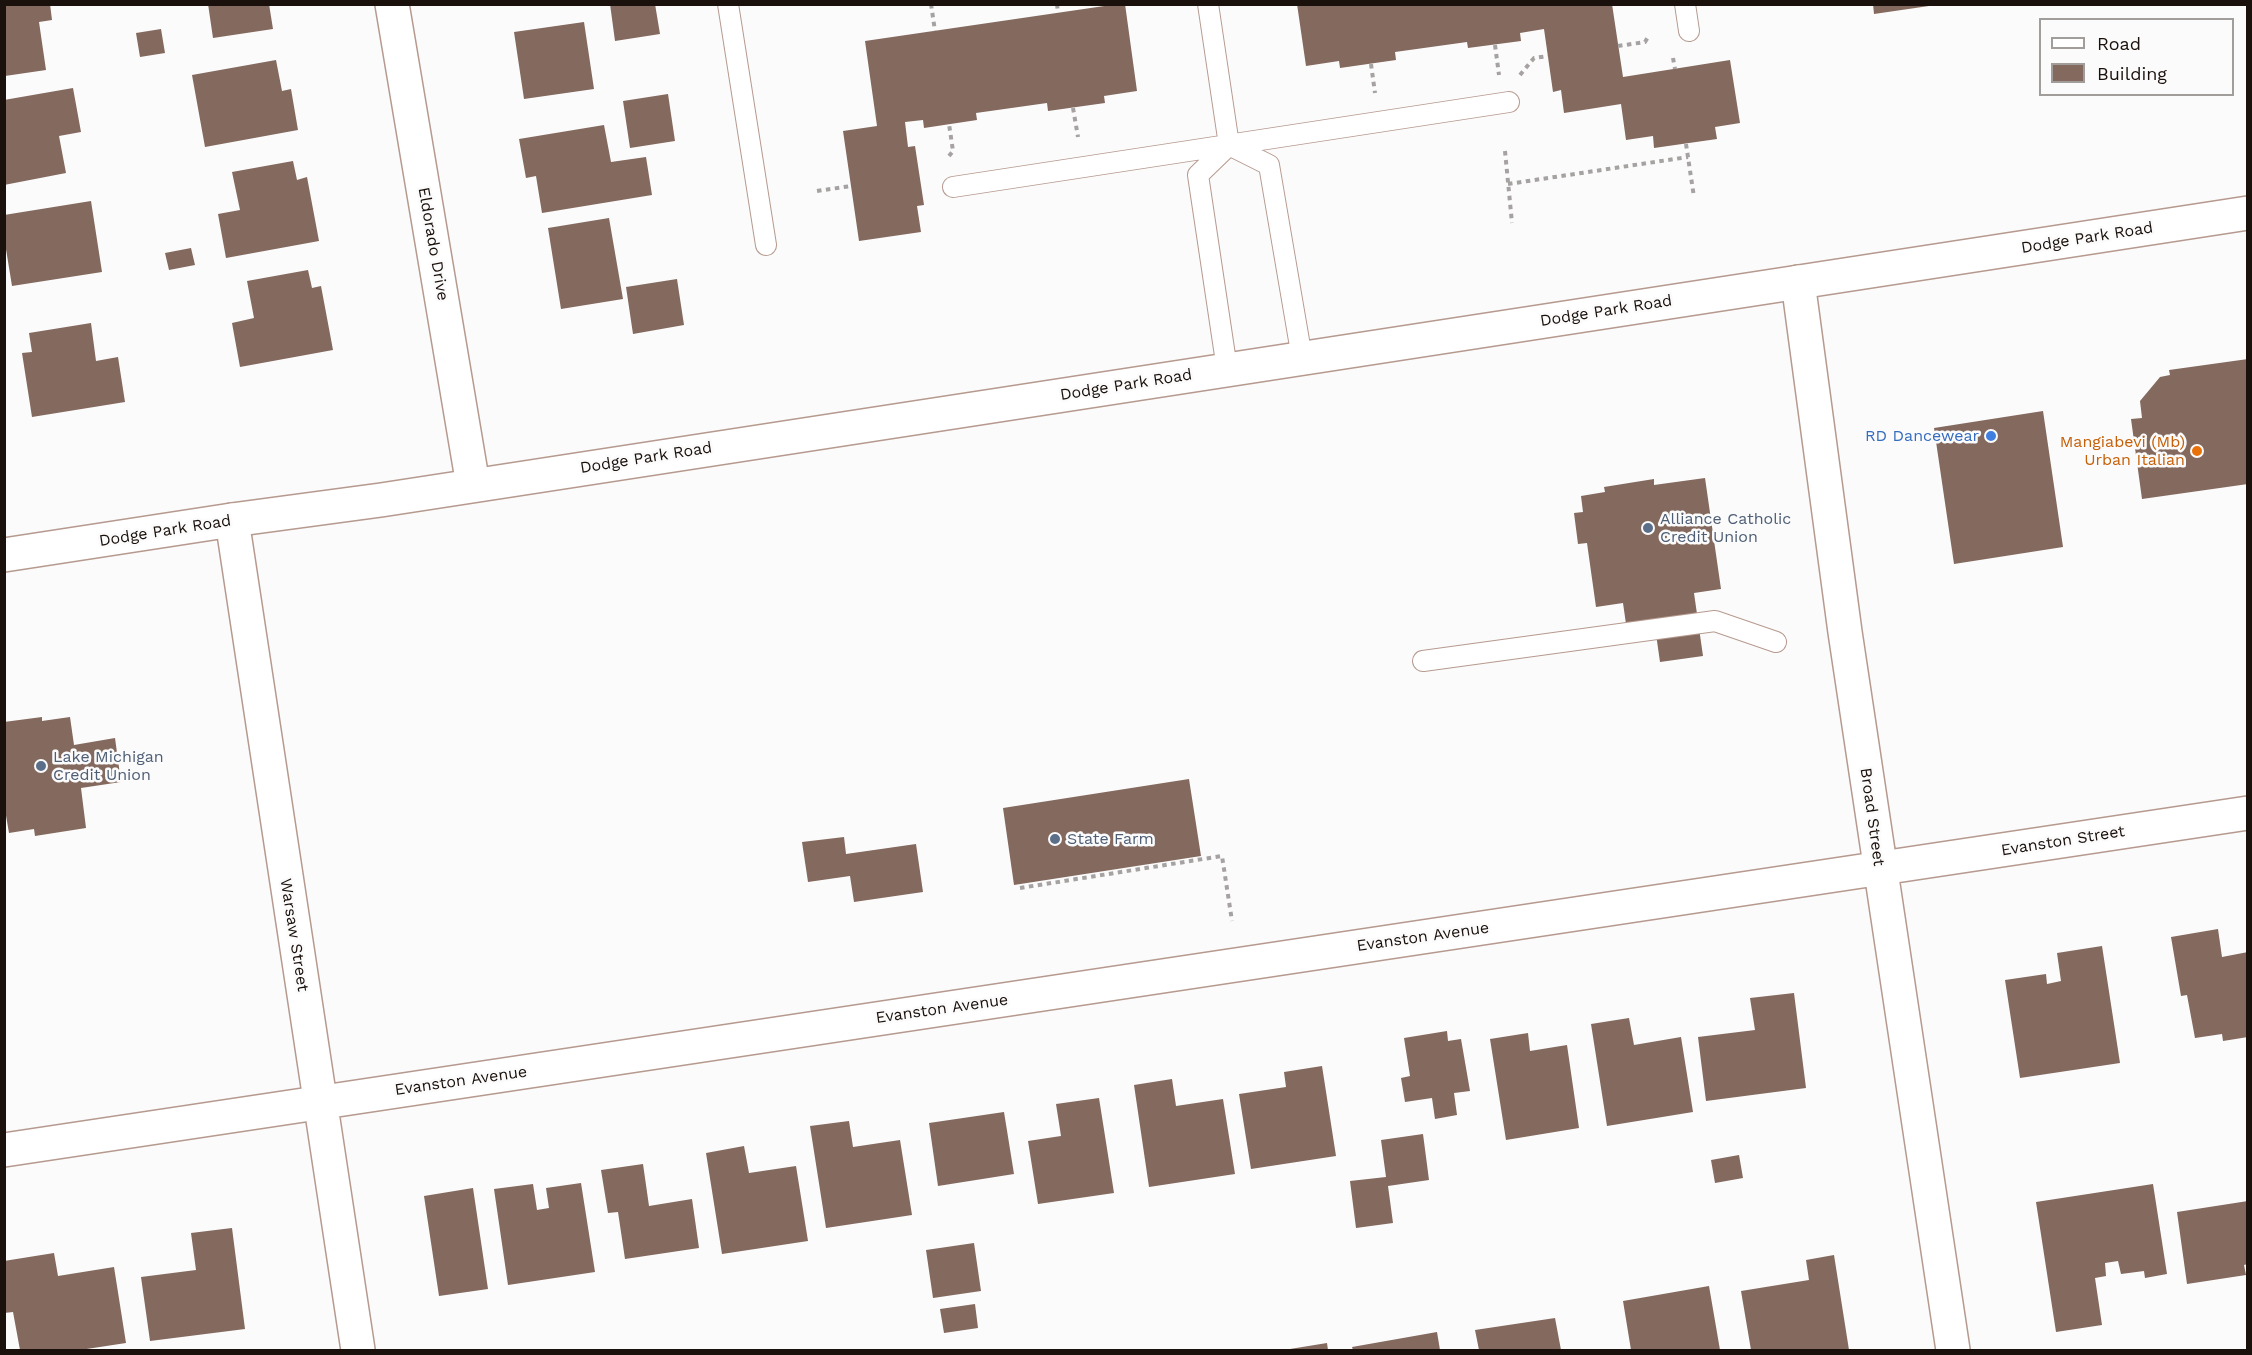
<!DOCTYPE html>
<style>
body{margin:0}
#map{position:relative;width:2252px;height:1355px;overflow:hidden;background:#fbfbfb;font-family:"Work Sans",sans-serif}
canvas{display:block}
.frame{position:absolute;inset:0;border:6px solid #1a100c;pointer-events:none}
.legend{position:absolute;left:2039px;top:18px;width:195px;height:78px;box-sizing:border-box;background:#fbfbfb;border:2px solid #a19d9b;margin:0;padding:8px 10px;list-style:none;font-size:18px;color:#1a100c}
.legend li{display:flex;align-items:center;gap:12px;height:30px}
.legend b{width:30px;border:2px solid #a19d9b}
</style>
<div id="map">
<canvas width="2252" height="1355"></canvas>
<div class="frame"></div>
<ul class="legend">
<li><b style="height:8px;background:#fff"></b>Road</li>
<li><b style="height:16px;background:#83695e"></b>Building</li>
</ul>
</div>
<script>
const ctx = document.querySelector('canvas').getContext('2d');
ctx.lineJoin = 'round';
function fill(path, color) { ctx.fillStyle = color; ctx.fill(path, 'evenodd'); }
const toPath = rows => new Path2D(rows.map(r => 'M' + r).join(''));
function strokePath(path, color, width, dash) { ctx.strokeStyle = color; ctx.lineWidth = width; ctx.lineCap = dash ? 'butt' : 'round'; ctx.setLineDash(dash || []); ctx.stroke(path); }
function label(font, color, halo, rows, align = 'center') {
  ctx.font = font + ' "Work Sans",sans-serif'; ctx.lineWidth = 5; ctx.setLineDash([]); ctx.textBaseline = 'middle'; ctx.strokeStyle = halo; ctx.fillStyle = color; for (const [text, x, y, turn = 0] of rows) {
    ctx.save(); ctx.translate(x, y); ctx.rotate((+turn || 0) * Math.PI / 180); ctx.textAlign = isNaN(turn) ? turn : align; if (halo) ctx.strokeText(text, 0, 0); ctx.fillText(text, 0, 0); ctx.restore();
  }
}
const building = toPath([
 [5,4,50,4,52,20,39,22,46,70,5,76],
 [208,4,269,4,273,29,213,38],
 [610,4,655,4,660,34,615,41],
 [1118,4,1125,4,1137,91,1104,96,1105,103,1048,111,1047,103,976,113,977,120,924,128,923,120,905,122,908,147,915,146,924,205,917,206,921,232,859,241,843,131,877,126,865,41],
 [1297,4,1612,4,1623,77,1730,60,1740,123,1715,127,1717,139,1654,148,1653,136,1626,140,1621,104,1564,113,1561,90,1553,92,1544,29,1520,33,1521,41,1468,48,1467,42,1395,52,1396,60,1340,68,1339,61,1306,66],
 [1873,4,1929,4,1929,6,1874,14],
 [584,22,594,89,524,99,514,32],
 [161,29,165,53,140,57,136,33],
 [276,60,282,91,291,89,298,130,205,147,192,75],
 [73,88,81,132,59,136,66,173,4,185,4,100],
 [668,94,675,141,630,148,623,101],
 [604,125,611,162,646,157,652,195,542,213,536,176,526,178,519,139],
 [293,161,297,180,307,177,319,241,226,258,218,214,240,210,232,172],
 [91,201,102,272,12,286,4,237,4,215],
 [609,218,623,299,561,309,548,228],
 [191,248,195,265,169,270,165,253],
 [308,270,312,288,321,286,333,350,240,367,232,323,254,318,247,281],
 [677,279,684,325,633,334,626,287],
 [91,323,96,361,118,357,125,402,32,417,22,353,32,352,29,333],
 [2248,359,2248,484,2142,499,2131,419,2142,418,2140,401,2160,377,2170,375,2169,370],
 [2043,411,2063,547,1954,564,1934,428],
 [1705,478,1721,589,1694,593,1703,656,1660,662,1654,620,1626,624,1623,603,1596,607,1587,543,1578,544,1574,513,1583,512,1581,496,1605,492,1604,487,1654,479,1654,485],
 [42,717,42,721,70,717,74,745,115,738,121,782,81,788,86,828,35,836,34,829,9,833,4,804,4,722],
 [1189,779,1201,856,1014,885,1003,808],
 [844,837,846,854,916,844,923,892,854,902,850,876,808,882,802,842],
 [2218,929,2222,957,2248,952,2248,1037,2223,1041,2222,1034,2195,1038,2187,995,2181,996,2171,937],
 [2102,946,2120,1063,2020,1078,2005,980,2046,974,2047,984,2061,981,2057,953],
 [1794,993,1806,1088,1706,1101,1698,1037,1755,1030,1750,998],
 [1629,1018,1634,1045,1681,1037,1693,1112,1607,1126,1591,1024],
 [1447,1031,1448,1041,1461,1039,1470,1091,1454,1093,1457,1115,1435,1119,1432,1098,1405,1102,1401,1078,1410,1076,1404,1038],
 [1528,1033,1530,1051,1567,1045,1579,1128,1506,1140,1490,1039],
 [1322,1066,1336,1156,1251,1169,1239,1094,1286,1087,1284,1072],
 [1172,1079,1176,1106,1223,1099,1235,1174,1149,1187,1134,1085],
 [1099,1098,1114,1193,1038,1204,1028,1141,1061,1136,1056,1104],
 [1004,1112,1014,1174,938,1186,929,1123],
 [849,1121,853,1147,900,1140,912,1215,826,1228,810,1126],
 [1423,1134,1429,1180,1388,1186,1393,1223,1356,1228,1350,1181,1386,1177,1381,1140],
 [744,1146,749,1173,796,1166,808,1241,722,1254,706,1153],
 [1739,1155,1743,1178,1715,1183,1711,1160],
 [643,1164,649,1206,692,1199,699,1248,625,1259,618,1212,608,1213,601,1170],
 [581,1183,595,1272,508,1285,494,1189,533,1184,537,1210,549,1208,546,1188],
 [2153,1184,2167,1274,2145,1278,2144,1271,2121,1274,2118,1261,2105,1263,2106,1276,2095,1278,2102,1325,2056,1332,2036,1202],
 [473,1188,488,1289,439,1296,424,1196],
 [2248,1201,2248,1264,2244,1265,2246,1275,2187,1284,2177,1212],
 [232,1228,245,1329,150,1341,141,1277,196,1270,191,1233],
 [974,1243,981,1291,933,1298,926,1250],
 [54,1253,58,1276,114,1267,126,1343,80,1350,20,1350,13,1312,4,1313,4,1261],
 [1834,1255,1849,1350,1751,1350,1741,1291,1809,1280,1806,1260],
 [1709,1286,1720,1350,1631,1350,1623,1301],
 [975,1304,978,1328,944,1333,940,1309],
 [1555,1318,1561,1350,1479,1350,1475,1330],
 [1437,1332,1440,1350,1353,1350,1352,1347],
 [1327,1343,1328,1350,1290,1350,1290,1349]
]);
const path = toPath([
 [931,4,935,31],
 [1057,4,1058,13],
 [1495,45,1499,75],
 [1618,46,1645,42,1648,37],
 [1673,58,1675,69],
 [1371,64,1375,93],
 [1520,75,1534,58,1548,56],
 [1073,108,1078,137],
 [1686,144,1694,197],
 [1505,151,1512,223],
 [949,156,953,151,949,124],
 [1508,184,1688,157],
 [817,191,851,186],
 [1020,888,1222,856,1232,921]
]);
const service = toPath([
 [728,4,766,245],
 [1208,4,1229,145],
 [1685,4,1689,31],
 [1229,145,1269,165,1302,358],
 [953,187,1509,102],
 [1227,369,1198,175,1229,145],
 [1423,661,1715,621,1776,642]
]);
const minor = toPath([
 [392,4,473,485],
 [1798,282,1845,632,1953,1350],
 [232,520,358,1350],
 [4,1150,2248,813]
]);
const tertiary = toPath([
 [4,555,232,520,381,500,2248,213]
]);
const markers = [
 [1991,436,6,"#3f7fe0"],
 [2197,451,6,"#e8710a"],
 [1648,528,6,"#5c6f8a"],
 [41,766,6,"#5c6f8a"],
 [1055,839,6,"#5c6f8a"]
];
const streetNames = [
 ["Dodge Park Road",2087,238,-9],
 ["Eldorado Drive",433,244,80],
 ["Dodge Park Road",1606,311,-9],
 ["Dodge Park Road",1126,385,-9],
 ["Dodge Park Road",646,458,-9],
 ["Dodge Park Road",165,531,-9],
 ["Broad Street",1872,817,82],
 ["Evanston Street",2063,841,-9],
 ["Warsaw Street",294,935,81],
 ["Evanston Avenue",1423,937,-8],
 ["Evanston Avenue",942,1009,-8],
 ["Evanston Avenue",461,1081,-8]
];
const shopNames = [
 ["RD Dancewear",1979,436]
];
const foodNames = [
 ["Mangiabevi (Mb)",2185,442],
 ["Urban Italian",2185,460]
];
const serviceNames = [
 ["Alliance Catholic",1660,519],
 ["Credit Union",1660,537],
 ["Lake Michigan",53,757],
 ["Credit Union",53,775],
 ["State Farm",1067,839]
];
fill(building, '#83695e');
strokePath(service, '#b69a8f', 22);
strokePath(minor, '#b69a8f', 36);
strokePath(tertiary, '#b69a8f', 36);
strokePath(path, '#a6a2a1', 4, [4.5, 4.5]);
strokePath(service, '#fff', 20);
strokePath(minor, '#fff', 33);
strokePath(tertiary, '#fff', 33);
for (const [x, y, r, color] of markers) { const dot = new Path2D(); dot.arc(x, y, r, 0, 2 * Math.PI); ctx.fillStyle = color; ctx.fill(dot); strokePath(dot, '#fbfbfb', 2); }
label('16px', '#1a100c', '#fbfbfb', streetNames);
label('16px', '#366cbe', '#fbfbfb', shopNames, 'right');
label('16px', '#c56008', '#fbfbfb', foodNames, 'right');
label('16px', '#4e5e75', '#fbfbfb', serviceNames, 'left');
</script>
